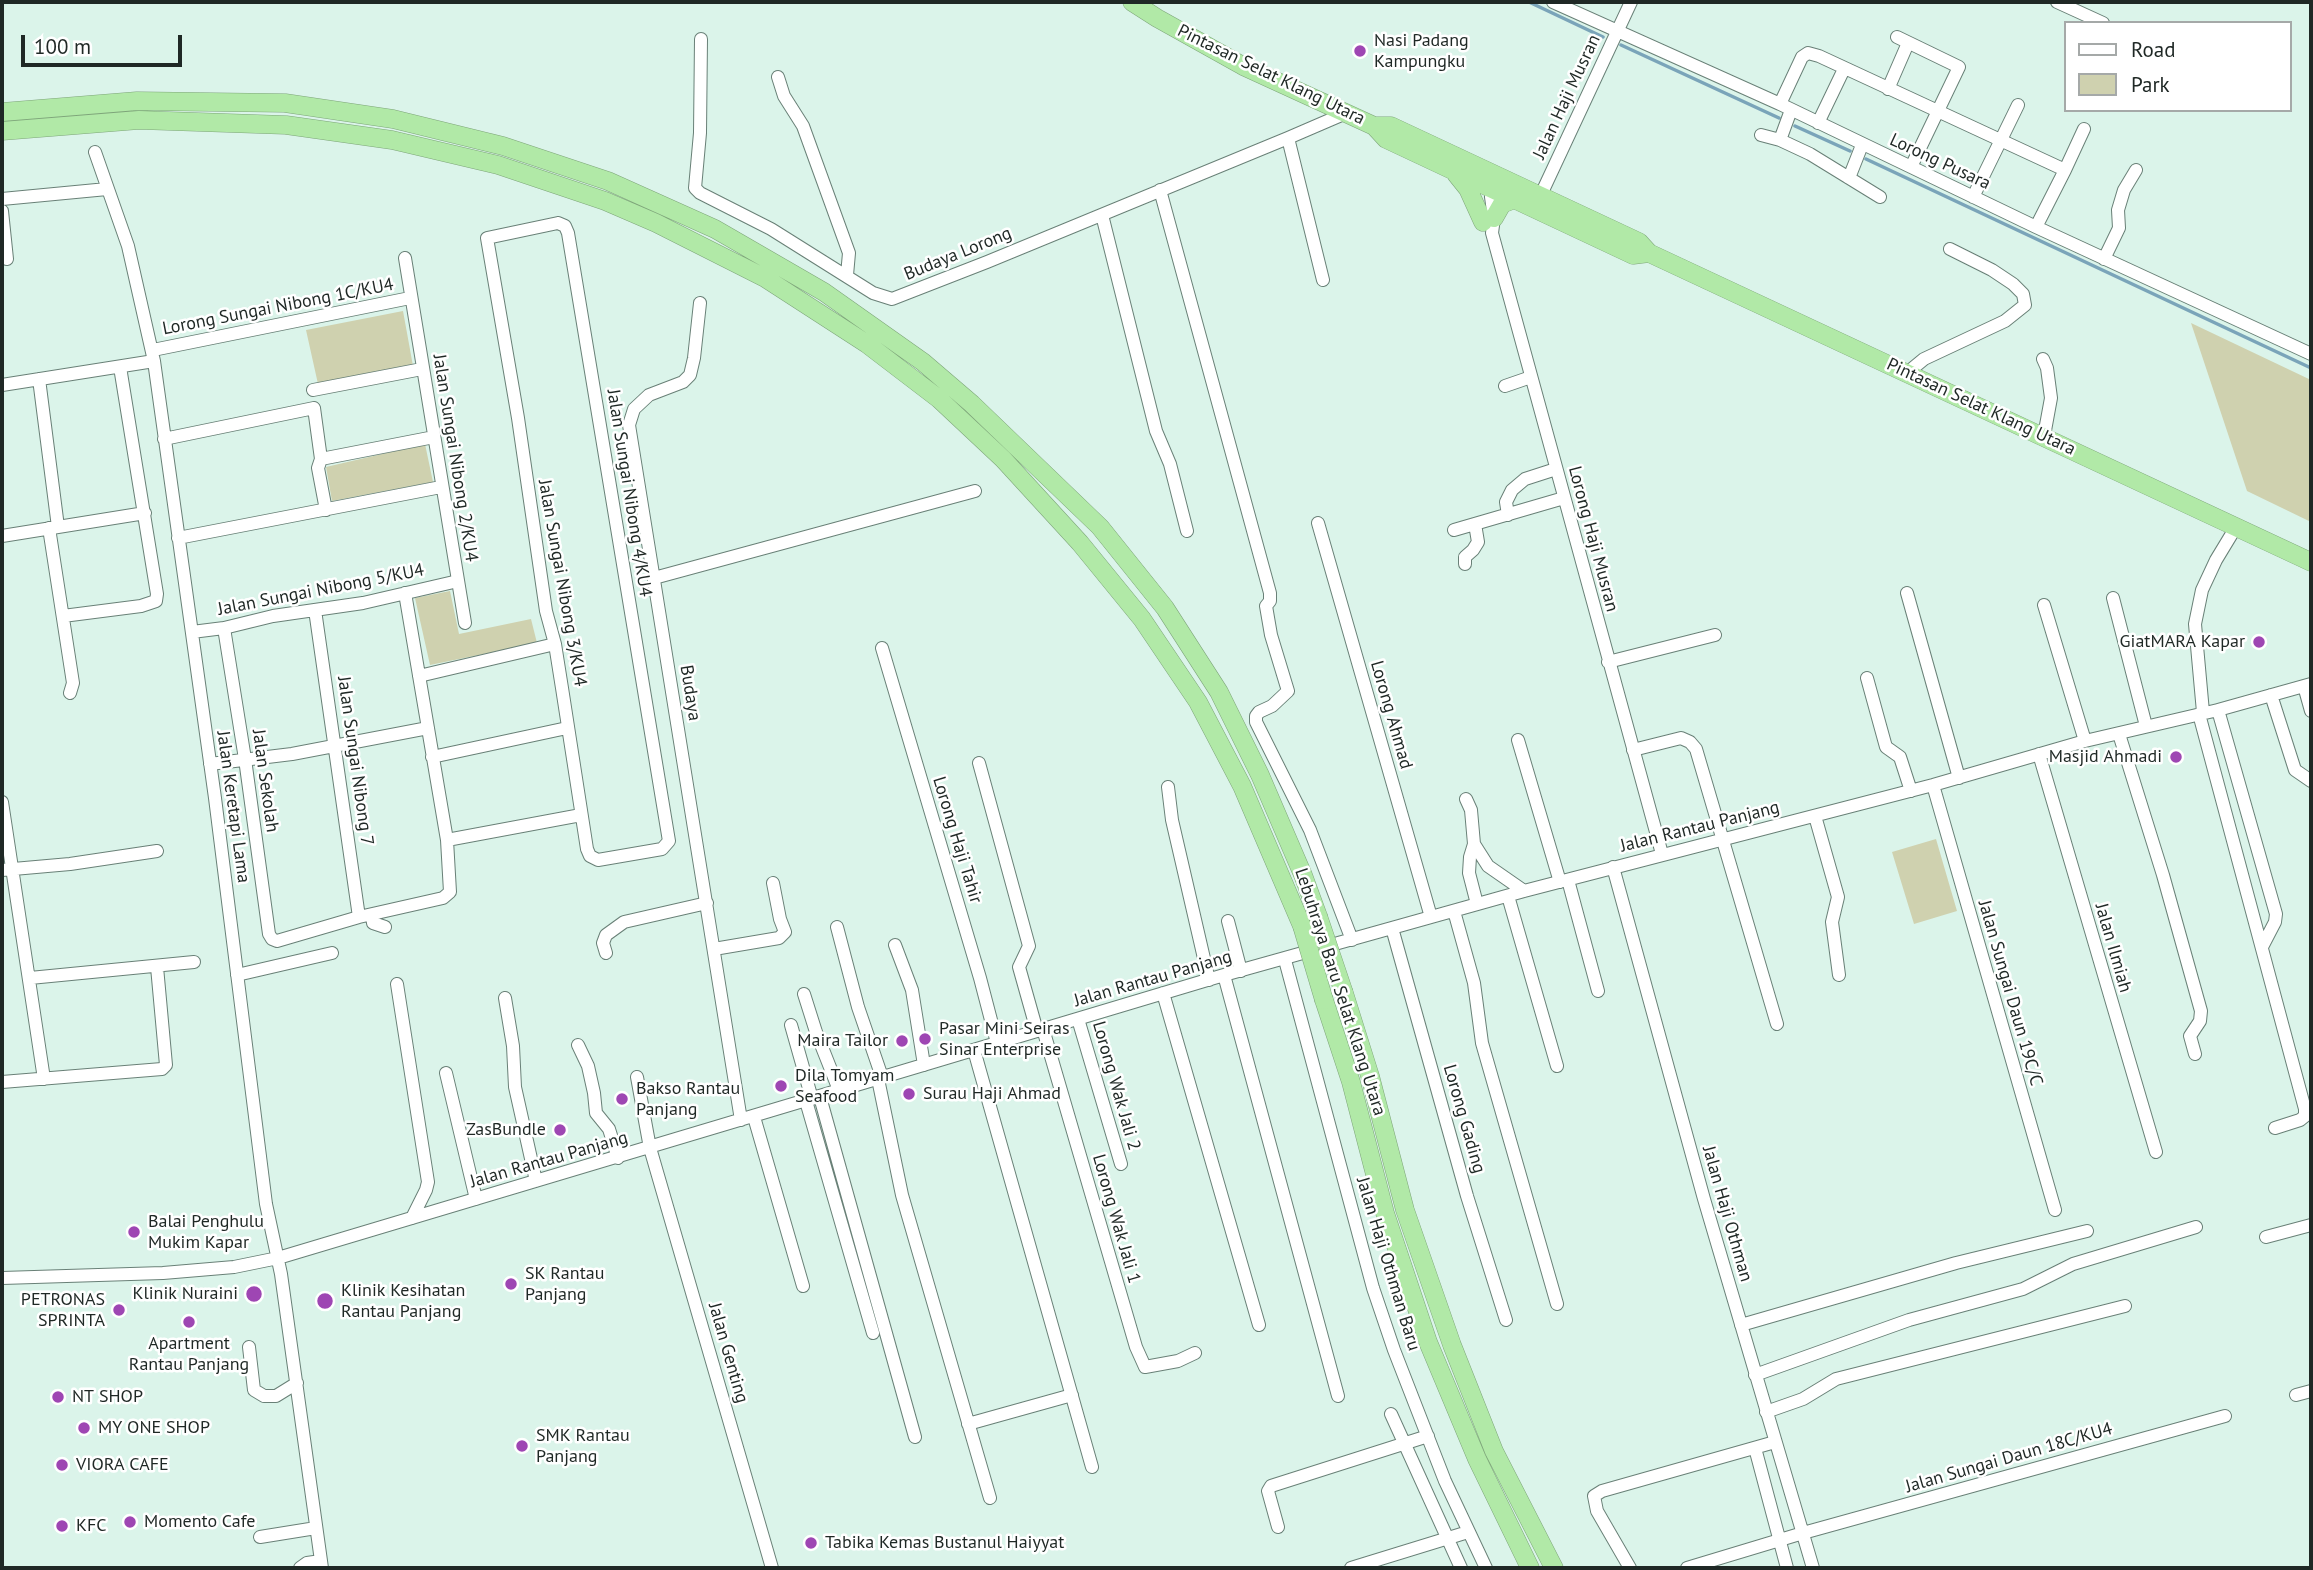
<!DOCTYPE html>
<style>
body{margin:0}
#map{position:relative;width:2313px;height:1570px;overflow:hidden;background:#dbf4ea;font-family:"PT Sans",sans-serif}
canvas{display:block}
.frame{position:absolute;inset:0;border:4px solid #1f2825;pointer-events:none}
.legend{position:absolute;left:2064px;top:21px;width:228px;height:91px;box-sizing:border-box;background:#fff;border:2px solid #a5a9a8;margin:0;padding:9px 12px;list-style:none;font-size:21px;color:#1f2825}
.legend li{display:flex;align-items:center;gap:14px;height:35px}
.legend b{width:35px;border:2px solid #a5a9a8}
.scale{position:absolute;left:21px;top:35px;width:161px;height:32px;box-sizing:border-box;border:4px solid #1f2825;border-top:0;padding-left:9px;font-size:21px;line-height:24px;white-space:nowrap;color:#1f2825;-webkit-text-stroke:5px #fff;paint-order:stroke}
</style>
<div id="map">
<canvas width="2313" height="1570"></canvas>
<div class="frame"></div>
<ul class="legend">
<li><b style="height:9px;background:#fff"></b>Road</li>
<li><b style="height:19px;background:#cfd1af"></b>Park</li>
</ul>
<div class="scale">100 m</div>
</div>
<script>
const ctx = document.querySelector('canvas').getContext('2d');
ctx.lineJoin = 'round';
function fill(path, color) { ctx.fillStyle = color; ctx.fill(path, 'evenodd'); }
const toPath = rows => new Path2D(rows.map(r => 'M' + r).join(''));
function strokePath(path, color, width, dash) { ctx.strokeStyle = color; ctx.lineWidth = width; ctx.lineCap = dash ? 'butt' : 'round'; ctx.setLineDash(dash || []); ctx.stroke(path); }
function label(font, color, halo, rows, align = 'center') {
  ctx.font = font + ' "PT Sans",sans-serif'; ctx.lineWidth = 5; ctx.setLineDash([]); ctx.textBaseline = 'middle'; ctx.strokeStyle = halo; ctx.fillStyle = color; for (const [text, x, y, turn = 0] of rows) {
    ctx.save(); ctx.translate(x, y); ctx.rotate((+turn || 0) * Math.PI / 180); ctx.textAlign = isNaN(turn) ? turn : align; if (halo) ctx.strokeText(text, 0, 0); ctx.fillText(text, 0, 0); ctx.restore();
  }
}
const green = toPath([
 [403,311,413,366,318,384,306,330],
 [2191,323,2311,380,2311,522,2247,491],
 [425,444,433,482,332,501,326,467],
 [450,591,459,634,531,619,537,643,430,665,415,598],
 [1936,839,1957,911,1914,924,1892,852]
]);
const stream = toPath([
 [1529,2,1603,37],
 [1621,45,1779,118],
 [1795,126,1850,151],
 [1866,159,2311,368]
]);
const minor = toPath([
 [1553,2,1780,104,2036,227,2311,354],
 [2057,2,2103,23],
 [1897,37,1959,67,1911,167],
 [701,39,700,133,695,188,700,193,771,229,873,293,892,299,987,262,1288,138,1346,113],
 [778,77,784,96,803,126,849,253,847,275],
 [1888,89,1908,43],
 [1780,104,1802,57,1808,53,1819,56,2065,170,2036,227],
 [1791,110,1780,140,1810,154,1880,197],
 [1818,123,1844,69],
 [1761,135,1780,140],
 [1288,138,1323,280],
 [95,152,128,246,154,361,215,798,266,1204,281,1274,322,1568],
 [2065,170,2084,129],
 [1849,178,1862,145],
 [1497,183,1491,197,1494,218,1492,233,1662,854],
 [1160,190,1270,593,1270,601,1266,606,1271,635,1288,691,1272,706,1259,712,1256,716,1256,722,1310,830,1352,940],
 [1973,197,2018,105],
 [2,199,107,189],
 [1538,201,1631,2],
 [2,211,7,259],
 [1102,215,1156,431,1170,464,1187,531],
 [558,223,565,226,568,233,669,841,662,849,598,860,590,856,587,849,562,688,555,644,546,611,518,418,487,238,558,223],
 [405,258,465,623],
 [2104,259,2119,228,2118,210,2124,190,2136,170],
 [700,303,694,358,690,375,683,382,649,395,634,409,629,425,741,1120],
 [153,350,410,298],
 [2043,359,2047,368,2051,398,2044,436],
 [1907,373,1924,359,2005,321,2025,305,2023,294,2013,284,1992,270,1950,249],
 [39,379,58,527],
 [2,385,154,361],
 [1505,386,1531,377],
 [313,390,422,369],
 [164,439,314,408,321,459,318,468,326,510],
 [321,459,434,437],
 [1508,515,1506,502,1512,490,1525,479,1556,469],
 [1318,523,1431,917],
 [49,528,73,683,70,693],
 [1454,530,1564,498],
 [2,536,145,513],
 [178,538,441,487],
 [1465,564,1465,557,1473,550,1478,542,1475,524],
 [654,578,975,491],
 [1907,593,1959,778],
 [2113,598,2146,726],
 [2044,605,2085,741],
 [315,610,359,917],
 [63,616,141,606,156,601,157,594,120,367],
 [224,628,245,759,269,934,272,939,277,941,359,917,443,898,450,892,447,840,405,593],
 [192,632,224,628,273,616,363,603,458,581],
 [882,648,980,978,997,1043],
 [1608,662,1715,635],
 [419,676,555,644],
 [1867,678,1886,747,1900,757,1911,791],
 [2304,686,2311,711],
 [2271,695,2295,770,2311,781],
 [2218,710,2276,914,2275,922,2262,947],
 [2203,712,2195,624,2202,590,2216,560,2236,527],
 [2199,714,2305,1109,2305,1116,2300,1120,2275,1128],
 [2119,734,2163,875,2201,1011,2200,1021,2190,1036,2195,1054],
 [1518,740,1560,882],
 [1633,750,1681,738,1690,742,1696,749,1777,1024],
 [2039,754,2156,1152],
 [432,757,567,728],
 [979,763,1029,946,1019,967,1037,1031],
 [210,764,292,754,428,728],
 [1933,785,2055,1210],
 [1168,787,1172,820,1209,980],
 [1466,799,1471,810,1474,844,1470,857,1469,873,1477,904],
 [2,802,44,1079],
 [1815,816,1838,897,1832,922,1839,975],
 [447,840,581,815],
 [1474,844,1488,866,1524,891],
 [1613,867,1704,1199,1813,1568],
 [2,870,70,864,157,851],
 [1568,880,1598,991],
 [1508,896,1557,1066],
 [1454,911,1474,983,1482,1043,1557,1304],
 [372,916,373,923,385,927],
 [1228,921,1241,971],
 [837,927,858,1007,882,1077],
 [1392,928,1467,1196,1506,1320],
 [895,945,912,990,924,1065],
 [714,949,779,938,785,932,780,919,773,883],
 [606,953,603,943,606,935,624,922,707,903],
 [1285,960,1373,1288,1394,1350,1445,1481,1486,1568],
 [237,975,332,953],
 [1224,975,1338,1396],
 [30,978,194,962],
 [397,984,428,1182,426,1190,412,1218],
 [1163,993,1259,1325],
 [804,994,816,1032,839,1090],
 [505,998,513,1046,515,1087,536,1181],
 [1078,1019,1121,1164],
 [791,1025,812,1099],
 [1043,1029,1136,1347,1145,1367,1178,1361,1195,1353],
 [578,1045,588,1066,594,1093,596,1113,609,1129,618,1158],
 [974,1050,1092,1467],
 [446,1073,476,1199],
 [637,1077,650,1148,772,1568],
 [878,1079,902,1195,990,1498],
 [2,1082,162,1069,166,1065,157,967],
 [820,1097,915,1437],
 [806,1101,873,1333],
 [754,1117,803,1286],
 [2266,1237,2311,1225],
 [2,1278,163,1273,234,1267,278,1258,1224,975,1524,891,1933,785,2085,741,2218,710,2311,684],
 [1741,1325,1956,1263,2087,1231],
 [249,1347,254,1390,264,1396,276,1396,297,1383],
 [1755,1375,1909,1320,2023,1289,2073,1264,2196,1227],
 [2296,1395,2311,1391],
 [1766,1412,1803,1399,1836,1379,2125,1306],
 [1391,1414,1461,1568],
 [968,1424,1072,1395],
 [1755,1448,1787,1568],
 [1278,1527,1268,1491,1271,1486,1428,1436],
 [260,1537,316,1528],
 [300,1568,307,1563,321,1561],
 [1351,1568,1468,1532],
 [1630,1568,1597,1511,1594,1496,1602,1491,1775,1442],
 [1687,1568,1803,1533,2225,1416]
]);
const highway = toPath([
 [1132,2,1157,18,1243,66,1374,126,1386,139,1633,255,1649,253],
 [2,112,137,101,285,103,393,119,503,146,608,181,715,229,824,292,923,362,972,404,1100,527,1165,608,1219,692,1260,775,1303,875,1318,916],
 [1374,126,1391,126,1639,242,1649,253,2311,562],
 [2,131,139,120,286,125,392,140,498,165,605,201,656,223,765,278,867,344,939,399,1003,459,1080,543,1142,619,1198,702,1242,786,1302,926],
 [1456,174,1468,189,1483,222],
 [1494,218,1502,204,1515,199],
 [1344,993,1370,1076,1405,1210,1452,1345,1494,1451,1554,1568],
 [1324,1000,1351,1082,1385,1213,1428,1342,1477,1459,1530,1568]
]);
const highwayBridge = toPath([
 [1318,916,1344,993],
 [1302,926,1324,1000]
]);
const markers = [
 [1360,51,7,"#9e46b3"],
 [2259,642,7,"#9e46b3"],
 [2176,757,7,"#9e46b3"],
 [925,1039,7,"#9e46b3"],
 [902,1041,7,"#9e46b3"],
 [781,1086,7,"#9e46b3"],
 [909,1094,7,"#9e46b3"],
 [622,1099,7,"#9e46b3"],
 [560,1130,7,"#9e46b3"],
 [134,1232,7,"#9e46b3"],
 [511,1284,7,"#9e46b3"],
 [254,1294,9,"#9e46b3"],
 [325,1301,9,"#9e46b3"],
 [119,1310,7,"#9e46b3"],
 [189,1322,7,"#9e46b3"],
 [58,1397,7,"#9e46b3"],
 [84,1428,7,"#9e46b3"],
 [522,1446,7,"#9e46b3"],
 [62,1465,7,"#9e46b3"],
 [130,1522,7,"#9e46b3"],
 [62,1526,7,"#9e46b3"],
 [811,1543,7,"#9e46b3"]
];
const poiNames = [
 ["Nasi Padang",1374,41],
 ["Kampungku",1374,62],
 ["GiatMARA Kapar",2245,642,"right"],
 ["Masjid Ahmadi",2162,757,"right"],
 ["Pasar Mini Seiras",939,1029],
 ["Sinar Enterprise",939,1050],
 ["Maira Tailor",888,1041,"right"],
 ["Dila Tomyam",795,1076],
 ["Seafood",795,1097],
 ["Bakso Rantau",636,1089],
 ["Panjang",636,1110],
 ["Surau Haji Ahmad",923,1094],
 ["ZasBundle",546,1130,"right"],
 ["Balai Penghulu",148,1222],
 ["Mukim Kapar",148,1243],
 ["SK Rantau",525,1274],
 ["Panjang",525,1295],
 ["Klinik Kesihatan",341,1291],
 ["Rantau Panjang",341,1312],
 ["Klinik Nuraini",238,1294,"right"],
 ["PETRONAS",105,1300,"right"],
 ["SPRINTA",105,1321,"right"],
 ["Apartment",189,1344,"center"],
 ["Rantau Panjang",189,1365,"center"],
 ["NT SHOP",72,1397],
 ["MY ONE SHOP",98,1428],
 ["SMK Rantau",536,1436],
 ["Panjang",536,1457],
 ["VIORA CAFE",76,1465],
 ["Momento Cafe",144,1522],
 ["KFC",76,1526],
 ["Tabika Kemas Bustanul Haiyyat",825,1543]
];
const streetNames = [
 ["Pintasan Selat Klang Utara",1271,75,26],
 ["Jalan Haji Musran",1567,97,-65],
 ["Lorong Pusara",1940,162,25],
 ["Budaya Lorong",958,254,-22],
 ["Lorong Sungai Nibong 1C/KU4",278,307,-11],
 ["Pintasan Selat Klang Utara",1981,407,25],
 ["Jalan Sungai Nibong 2/KU4",455,458,81],
 ["Jalan Sungai Nibong 4/KU4",629,493,81],
 ["Lorong Haji Musran",1593,539,75],
 ["Jalan Sungai Nibong 3/KU4",562,583,80],
 ["Jalan Sungai Nibong 5/KU4",321,590,-11],
 ["Budaya",690,693,81],
 ["Lorong Ahmad",1391,715,74],
 ["Jalan Sungai Nibong 7",355,761,82],
 ["Jalan Sekolah",265,781,82],
 ["Jalan Keretapi Lama",233,807,82],
 ["Jalan Rantau Panjang",1700,827,-14],
 ["Lorong Haji Tahir",957,840,73],
 ["Jalan Ilmiah",2113,948,74],
 ["Jalan Rantau Panjang",1153,979,-16],
 ["Lebuhraya Baru Selat Klang Utara",1340,992,72],
 ["Jalan Sungai Daun 19C/C",2010,993,74],
 ["Lorong Wak Jali 2",1116,1086,74],
 ["Lorong Gading",1464,1119,74],
 ["Jalan Rantau Panjang",549,1160,-16],
 ["Jalan Haji Othman",1727,1214,74],
 ["Lorong Wak Jali 1",1116,1219,74],
 ["Jalan Haji Othman Baru",1388,1264,73],
 ["Jalan Genting",728,1353,74],
 ["Jalan Sungai Daun 18C/KU4",2009,1458,-16]
];
fill(green, '#cfd1af');
strokePath(stream, '#7aa4b9', 3.5);
strokePath(minor, '#698077', 14);
strokePath(highway, '#7ea57a', 19);
strokePath(minor, '#fff', 12);
strokePath(highway, '#b1e9a7', 18);
strokePath(highwayBridge, '#7ea57a', 19, []);
strokePath(highwayBridge, '#b1e9a7', 18);
for (const [x, y, r, color] of markers) { const dot = new Path2D(); dot.arc(x, y, r, 0, 2 * Math.PI); ctx.fillStyle = color; ctx.fill(dot); strokePath(dot, '#fff', 2.5); }
label('18px', '#1f2825', '#fff', poiNames, 'left');
label('18px', '#1f2825', '#fff', streetNames);
</script>
